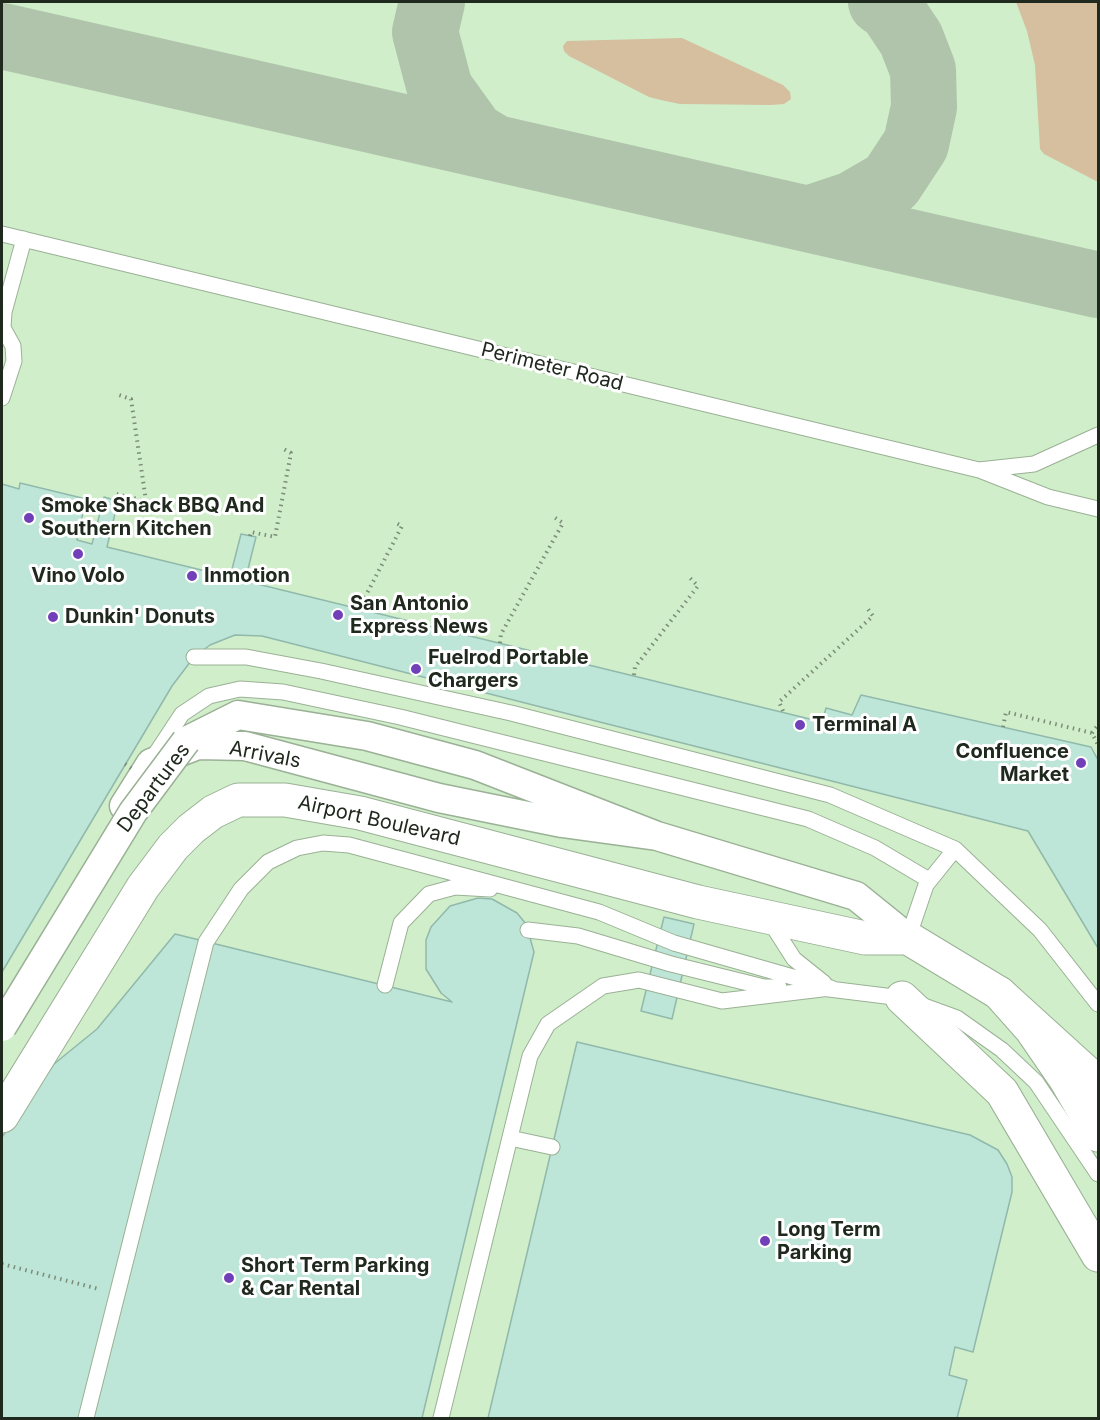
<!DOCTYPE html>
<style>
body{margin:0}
#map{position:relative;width:1100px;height:1420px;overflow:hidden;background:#e0f8da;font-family:Inter,sans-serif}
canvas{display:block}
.frame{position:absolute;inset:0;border:3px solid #20291e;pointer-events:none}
</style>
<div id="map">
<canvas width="1100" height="1420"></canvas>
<div class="frame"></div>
</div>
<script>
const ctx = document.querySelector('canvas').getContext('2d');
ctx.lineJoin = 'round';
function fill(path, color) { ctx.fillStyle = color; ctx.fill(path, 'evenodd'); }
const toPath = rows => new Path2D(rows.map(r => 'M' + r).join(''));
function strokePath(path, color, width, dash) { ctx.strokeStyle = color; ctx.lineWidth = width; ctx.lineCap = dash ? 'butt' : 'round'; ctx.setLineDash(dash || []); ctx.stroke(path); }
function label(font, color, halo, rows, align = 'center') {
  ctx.font = font + ' Inter,sans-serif'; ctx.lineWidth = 6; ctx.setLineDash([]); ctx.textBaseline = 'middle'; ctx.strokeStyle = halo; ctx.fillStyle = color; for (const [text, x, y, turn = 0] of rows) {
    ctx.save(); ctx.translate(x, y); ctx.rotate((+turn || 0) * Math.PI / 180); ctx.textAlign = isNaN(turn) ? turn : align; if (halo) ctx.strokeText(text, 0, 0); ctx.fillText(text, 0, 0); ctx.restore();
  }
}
const built = toPath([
 [2,2,1098,2,1098,1418,2,1418]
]);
const green = toPath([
 [1016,2,1098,2,1098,182,1044,154,1040,149,1035,65,1027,31],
 [682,38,783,85,790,92,791,99,784,104,771,105,680,104,665,101,649,97,569,56,564,51,563,46,567,41]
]);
const taxiway = toPath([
 [432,2,425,32,440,89,473,135,495,148],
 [2,36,1098,285],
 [808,219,853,204,891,182,916,144,924,107,923,70,911,39,891,9,881,2]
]);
const building = toPath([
 [20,483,86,499,77,540,92,544,104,497,118,501,107,547,230,577,241,534,256,537,245,581,822,722,826,708,852,715,861,695,1091,747,1098,760,1098,948,1028,831,262,636,235,635,210,645,194,657,172,686,2,972,2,484,19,489,20,483],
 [478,898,492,899,517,913,526,924,534,952,422,1418,2,1418,2,1137,54,1064,97,1029,175,934,452,1002,441,993,426,969,426,940,431,927,450,906,478,898],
 [664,917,694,924,672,1019,641,1011,664,917],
 [577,1042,970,1135,998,1150,1007,1164,1012,1177,1012,1192,973,1352,955,1347,949,1375,967,1380,957,1418,488,1418,577,1042]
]);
const path = toPath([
 [114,499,116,494,146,501,131,399,119,395],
 [250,536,251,532,275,537,291,453,282,448],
 [363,609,363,601,402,526,396,523],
 [500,643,501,634,563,523,554,517],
 [634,675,635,667,698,586,690,578],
 [783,711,779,702,873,616,868,609],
 [1003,727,1006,712,1092,733,1098,745],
 [1092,733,1098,725],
 [2,1264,99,1289]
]);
const lane = toPath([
 [2,234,979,470,1034,464,1098,435],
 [2,398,14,361,13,346,3,328,4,312,24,239],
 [982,471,1048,497,1098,509],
 [194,657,246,657,321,671,511,713,830,795,955,849,1040,930,1098,1004],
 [151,761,182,714,209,696,240,689,283,692,400,717,808,819,875,848,929,880],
 [769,920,794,959,824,983],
 [528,930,578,936,671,964,764,987,779,987],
 [908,938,926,885,955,849],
 [385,985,401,923,429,894,455,887,490,889],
 [821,988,902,998,957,1018,1002,1050,1036,1082,1098,1174],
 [510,1138,552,1147],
 [86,1418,206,942,241,889,268,862,297,848,323,843,349,845,599,912,674,943,831,988],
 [441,1418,530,1056,548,1024,603,986,639,980,722,1001,822,989]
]);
const street = toPath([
 [186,741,238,715,367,736,475,765,657,836,856,896,908,938],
 [124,806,151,763,198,745,245,746,439,798,562,823,657,836]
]);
const secondary = toPath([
 [2,1116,143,887,173,847,191,829,213,812,238,800,285,800,360,813,698,902,865,938,908,938,999,993,1031,1029,1066,1080,1098,1135]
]);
const highway = toPath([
 [999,993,1086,1072,1098,1090],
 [902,998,1002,1092,1098,1255]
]);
const pathBridge = toPath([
 [125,764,134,770]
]);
const streetBridge = toPath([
 [2,1027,133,812,186,741]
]);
const markers = [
 [29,518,6,"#713fb7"],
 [78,554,6,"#713fb7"],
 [192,576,6,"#713fb7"],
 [338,615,6,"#713fb7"],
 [53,617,6,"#713fb7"],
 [416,669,6,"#713fb7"],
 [800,725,6,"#713fb7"],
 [1081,763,6,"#713fb7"],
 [765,1241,6,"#713fb7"],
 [229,1278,6,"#713fb7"]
];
const streetNames = [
 ["Perimeter Road",552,367,14],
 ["Arrivals",265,755,11],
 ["Departures",154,788,-53],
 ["Airport Boulevard",379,821,13]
];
const poiNames = [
 ["Smoke Shack BBQ And",41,506],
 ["Southern Kitchen",41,529],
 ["Vino Volo",78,576,"center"],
 ["Inmotion",204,576],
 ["San Antonio",350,604],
 ["Express News",350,627],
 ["Dunkin' Donuts",65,617],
 ["Fuelrod Portable",428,658],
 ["Chargers",428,681],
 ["Terminal A",812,725],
 ["Confluence",1069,752,"right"],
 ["Market",1069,775,"right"],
 ["Long Term",777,1230],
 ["Parking",777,1253],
 ["Short Term Parking",241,1266],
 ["& Car Rental",241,1289]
];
fill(built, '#d0eeca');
fill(green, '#d5bf9e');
strokePath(taxiway, '#b0c4ab', 66);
fill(building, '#bde6d8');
strokePath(building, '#91b9ab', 1.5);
strokePath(lane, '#9ab195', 17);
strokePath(street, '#9ab195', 31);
strokePath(secondary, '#9ab195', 35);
strokePath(highway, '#9ab195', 35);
strokePath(path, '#7c8c78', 4, [1.5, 4.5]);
strokePath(lane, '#fff', 15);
strokePath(street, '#fff', 28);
strokePath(secondary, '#fff', 33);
strokePath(highway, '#fff', 33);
strokePath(streetBridge, '#9ab195', 31, []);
strokePath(pathBridge, '#7c8c78', 4, [1.5, 4.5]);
strokePath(streetBridge, '#fff', 28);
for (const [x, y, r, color] of markers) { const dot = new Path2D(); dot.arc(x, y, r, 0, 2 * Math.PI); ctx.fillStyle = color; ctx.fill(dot); strokePath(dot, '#fff', 2); }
label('20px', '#20291e', '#fff', streetNames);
label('bold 20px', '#20291e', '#fff', poiNames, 'left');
</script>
